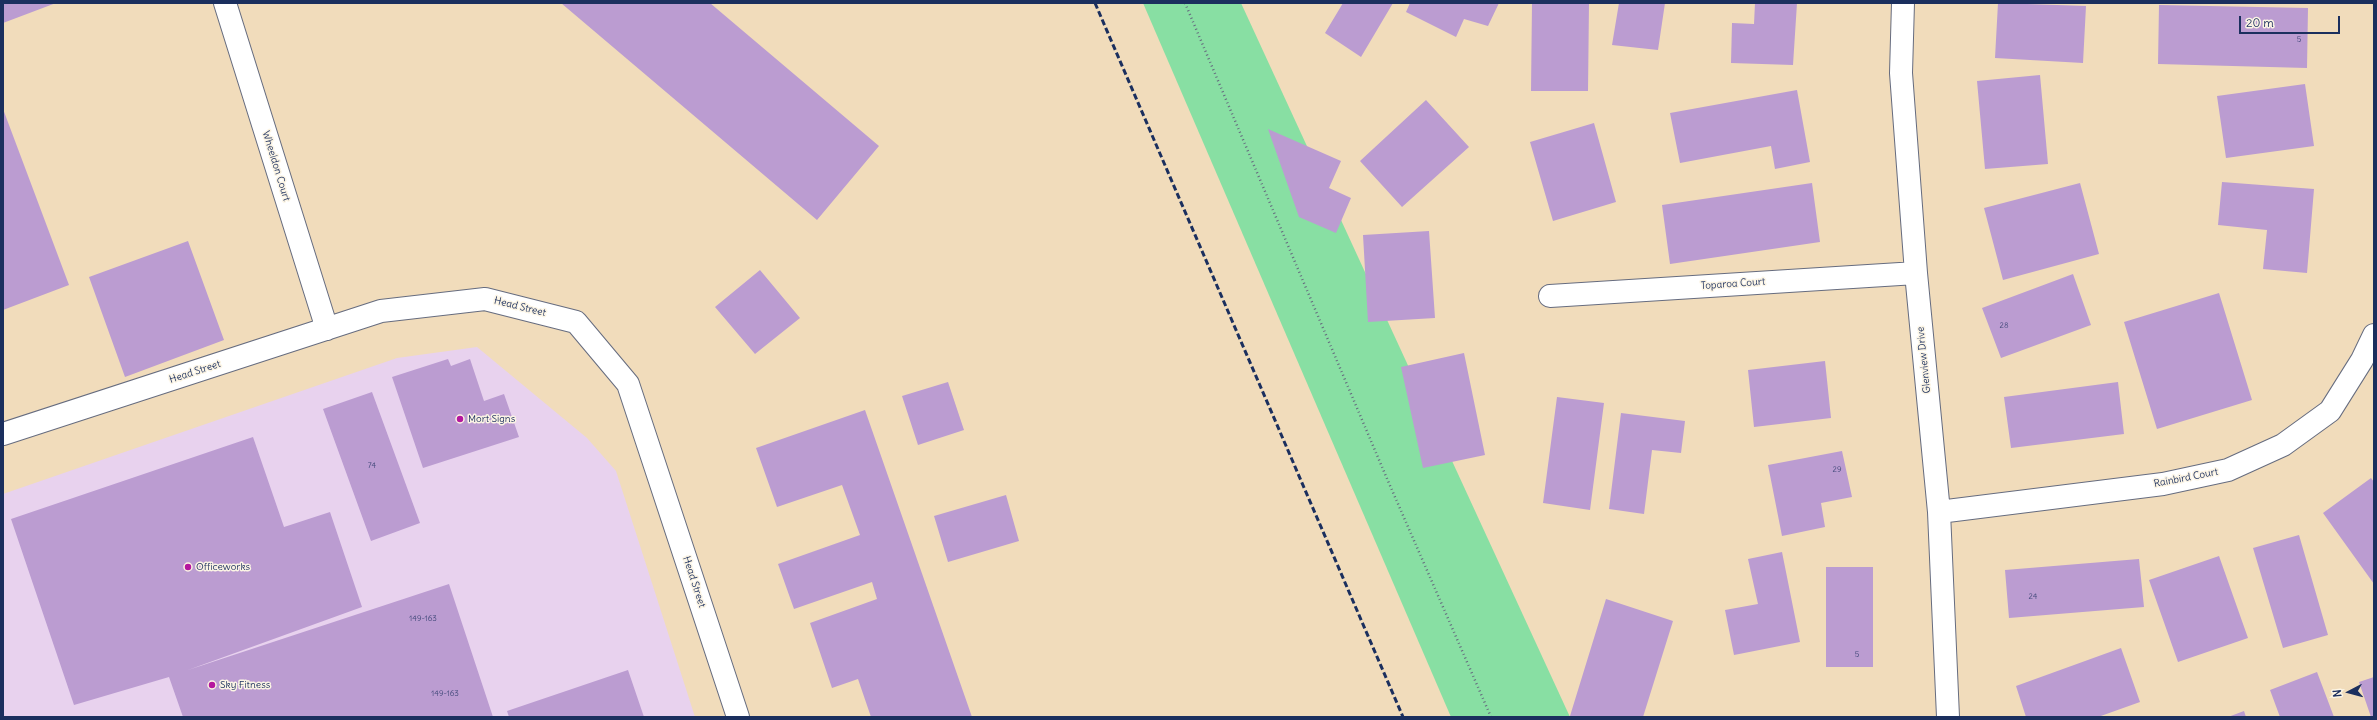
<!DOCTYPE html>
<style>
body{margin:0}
#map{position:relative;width:2377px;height:720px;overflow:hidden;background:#f1dcbb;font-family:Delius,sans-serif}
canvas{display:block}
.frame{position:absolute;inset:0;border:4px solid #1b2f5e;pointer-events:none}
.north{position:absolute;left:2329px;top:672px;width:40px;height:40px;-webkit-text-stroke:3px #fcf5e5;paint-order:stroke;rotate:264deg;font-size:11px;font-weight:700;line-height:16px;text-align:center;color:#1b2f5e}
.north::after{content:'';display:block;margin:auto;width:14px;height:18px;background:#1b2f5e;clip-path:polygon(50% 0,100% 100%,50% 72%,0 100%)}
.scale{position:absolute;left:2239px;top:16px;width:101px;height:18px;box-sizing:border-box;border:2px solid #1b2f5e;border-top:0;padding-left:5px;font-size:12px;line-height:14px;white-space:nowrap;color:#1b2f5e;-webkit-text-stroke:3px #fcf5e5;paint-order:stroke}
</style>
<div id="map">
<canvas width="2377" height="720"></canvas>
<div class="frame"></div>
<div class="north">N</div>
<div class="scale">20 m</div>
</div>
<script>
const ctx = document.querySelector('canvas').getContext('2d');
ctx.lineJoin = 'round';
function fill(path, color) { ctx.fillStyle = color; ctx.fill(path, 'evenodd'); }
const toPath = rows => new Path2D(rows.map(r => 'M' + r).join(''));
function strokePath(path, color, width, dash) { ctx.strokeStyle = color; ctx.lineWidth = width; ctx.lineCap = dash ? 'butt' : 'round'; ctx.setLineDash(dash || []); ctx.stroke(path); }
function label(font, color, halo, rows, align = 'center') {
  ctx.font = font + ' Delius,sans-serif'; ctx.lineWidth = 3; ctx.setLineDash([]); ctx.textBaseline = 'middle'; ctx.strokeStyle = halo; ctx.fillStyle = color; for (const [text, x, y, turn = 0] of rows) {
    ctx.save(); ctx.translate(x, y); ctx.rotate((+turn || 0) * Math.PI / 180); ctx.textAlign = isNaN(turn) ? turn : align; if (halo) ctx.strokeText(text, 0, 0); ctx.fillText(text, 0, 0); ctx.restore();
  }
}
const built = toPath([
 [477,347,587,438,616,471,695,717,3,717,3,494,397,358]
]);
const green = toPath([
 [1143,3,1241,3,1570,717,1451,717]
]);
const building = toPath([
 [3,3,56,3,3,23],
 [561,3,710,3,879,146,817,220],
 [1343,3,1393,3,1361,57,1325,33],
 [1410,3,1499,3,1488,26,1464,19,1456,37,1406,12],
 [1532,3,1589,3,1588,91,1531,91],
 [1619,3,1665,3,1658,50,1612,45],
 [1755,3,1797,3,1793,65,1731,63,1732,23,1754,24],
 [1998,3,2086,6,2083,63,1995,58],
 [2159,5,2308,8,2307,68,2158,64],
 [2040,75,2048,164,1985,169,1977,81],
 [2305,84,2314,146,2226,158,2217,96],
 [1797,90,1810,162,1775,169,1771,146,1680,163,1670,113],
 [1426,100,1469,147,1402,207,1360,161],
 [3,109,69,285,3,310],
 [1594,123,1616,202,1553,221,1530,142],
 [1268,129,1341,161,1329,188,1351,198,1336,233,1299,217],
 [2222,182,2314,189,2307,273,2263,269,2267,230,2218,225],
 [1812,183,1820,242,1670,264,1662,205],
 [2080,183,2099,254,2003,280,1984,208],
 [1429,231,1435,318,1368,322,1363,235],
 [188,241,224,340,125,377,89,277],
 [760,270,800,318,755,354,715,307],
 [2073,274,2091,325,2001,358,1982,308],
 [2219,293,2252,400,2157,429,2124,322],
 [1464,353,1485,455,1423,468,1401,367],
 [448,359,451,366,470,359,484,401,504,394,519,437,423,468,392,377],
 [1825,361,1831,418,1754,427,1748,370],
 [948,382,964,430,918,445,902,396],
 [2118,382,2124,434,2011,448,2004,397],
 [372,392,420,523,371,541,323,409],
 [1557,397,1604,403,1590,510,1543,503],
 [865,410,972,717,871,717,858,679,832,688,810,623,877,599,872,582,794,609,778,564,860,535,842,485,777,507,756,448],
 [1621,413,1685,421,1681,453,1652,450,1644,514,1609,509],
 [253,437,284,527,330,512,362,607,188,670,449,584,493,717,183,717,169,677,74,705,11,519],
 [1842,451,1852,497,1821,503,1825,527,1782,536,1768,465],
 [2371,478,2374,482,2374,584,2323,513],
 [1006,495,1019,541,948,562,934,516],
 [2299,535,2328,635,2283,648,2253,548],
 [1782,552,1800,642,1734,655,1725,610,1758,604,1748,559],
 [2219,556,2248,638,2178,662,2149,580],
 [2139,559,2144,607,2009,618,2005,570],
 [1826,567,1873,567,1873,667,1826,667],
 [1606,599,1673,621,1643,717,1570,716],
 [2121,648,2140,702,2098,717,2026,717,2016,686],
 [628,670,644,717,509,717,507,711],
 [2317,672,2334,717,2280,717,2270,690],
 [2374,677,2374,717,2371,717,2359,682],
 [2244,711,2246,717,2228,717]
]);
const path = toPath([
 [1185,3,1388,481,1491,717]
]);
const minor = toPath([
 [225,3,327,329],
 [1903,3,1901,73,1916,273,1939,512,1948,717],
 [1550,296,1916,273],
 [3,434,381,311,485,299,576,322,628,384,738,717],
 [1939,512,2163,484,2228,470,2283,445,2330,411,2362,360,2374,335]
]);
const rail = toPath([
 [1095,3,1403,717]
]);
const markers = [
 [460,419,4,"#b5179e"],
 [188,567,4,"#b5179e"],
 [212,685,4,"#b5179e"]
];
const numberNames = [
 ["5",2299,40],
 ["28",2004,326],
 ["74",372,466],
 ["29",1837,470],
 ["24",2033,597],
 ["149-163",423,619],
 ["5",1857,655],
 ["149-163",445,694]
];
const streetNames = [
 ["Wheeldon Court",276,166,73],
 ["Toparoa Court",1733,284,-4],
 ["Head Street",520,307,14],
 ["Glenview Drive",1924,360,-96],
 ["Head Street",195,372,-18],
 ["Rainbird Court",2186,478,-11],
 ["Head Street",694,582,72]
];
const poiNames = [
 ["Mort Signs",468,419],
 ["Officeworks",196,567],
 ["Sky Fitness",220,685]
];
fill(built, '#e8d2ee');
fill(green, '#88dfa3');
fill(building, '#bb9cd1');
strokePath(minor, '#666c7f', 24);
strokePath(path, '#666c7f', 2.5, [1, 3]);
strokePath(minor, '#fff', 22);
strokePath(rail, '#1b2f5e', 3, [6, 3]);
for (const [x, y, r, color] of markers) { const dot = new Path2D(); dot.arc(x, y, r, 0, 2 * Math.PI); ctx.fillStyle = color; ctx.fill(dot); strokePath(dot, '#fcf5e5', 1.5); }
label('8px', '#434a7b', null, numberNames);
label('10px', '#1b2f5e', '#fcf5e5', streetNames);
label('10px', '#1b2f5e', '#fcf5e5', poiNames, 'left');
</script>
